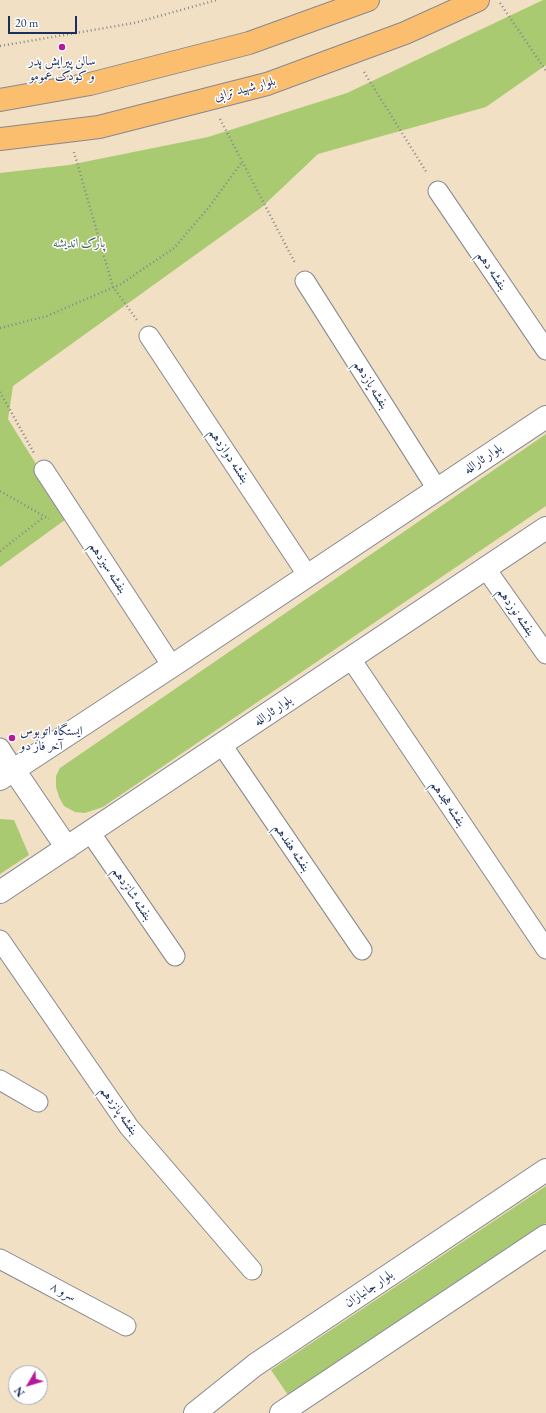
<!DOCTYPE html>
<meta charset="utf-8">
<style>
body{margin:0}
#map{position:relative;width:546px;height:1413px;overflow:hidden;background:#f1e0c3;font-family:"EB Garamond",serif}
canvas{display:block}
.north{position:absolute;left:8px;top:1365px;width:40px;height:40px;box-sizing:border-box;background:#fff;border:1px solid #a4acbf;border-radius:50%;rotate:232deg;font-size:11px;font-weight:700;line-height:16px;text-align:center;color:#1b2f5e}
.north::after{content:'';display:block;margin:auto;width:14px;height:18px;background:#b5179e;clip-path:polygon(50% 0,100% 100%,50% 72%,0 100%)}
.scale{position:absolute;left:8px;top:16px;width:69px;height:18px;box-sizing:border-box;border:2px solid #1b2f5e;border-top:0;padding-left:5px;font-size:12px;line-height:14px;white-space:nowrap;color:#1b2f5e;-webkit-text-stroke:3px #fff;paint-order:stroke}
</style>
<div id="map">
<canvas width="546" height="1413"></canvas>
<div class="north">N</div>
<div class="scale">20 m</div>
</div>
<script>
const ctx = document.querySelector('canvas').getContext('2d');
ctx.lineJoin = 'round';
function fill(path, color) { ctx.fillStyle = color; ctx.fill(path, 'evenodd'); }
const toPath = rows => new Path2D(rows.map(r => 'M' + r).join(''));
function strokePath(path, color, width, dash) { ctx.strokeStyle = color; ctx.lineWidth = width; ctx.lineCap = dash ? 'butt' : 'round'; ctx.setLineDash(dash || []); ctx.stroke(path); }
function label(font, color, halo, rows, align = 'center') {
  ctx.font = font + ' "EB Garamond",Amiri,serif'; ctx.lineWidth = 3; ctx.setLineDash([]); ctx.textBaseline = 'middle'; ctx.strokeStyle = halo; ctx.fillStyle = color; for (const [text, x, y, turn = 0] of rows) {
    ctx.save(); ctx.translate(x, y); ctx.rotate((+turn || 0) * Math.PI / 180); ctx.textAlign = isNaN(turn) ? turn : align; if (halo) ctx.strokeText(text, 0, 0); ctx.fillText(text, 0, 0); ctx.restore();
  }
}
const green = toPath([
 [543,0,546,0,546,65,486,107,318,154,262,207,13,386,8,419,69,517,0,567,0,173,69,165,208,137,347,93],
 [546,434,546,506,103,807,85,813,75,812,64,806,59,797,56,787,56,776,60,768],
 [0,819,14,820,29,855,0,874],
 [546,1186,546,1223,288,1395,271,1370]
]);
const path = toPath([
 [500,3,546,71],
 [0,46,134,23,217,0],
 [364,72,427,173],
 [220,119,295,263],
 [74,152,113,287,137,320],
 [0,328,47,316,121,284,174,248,209,207,242,162],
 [0,392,34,453],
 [0,491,49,519],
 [0,551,44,517]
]);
const minor = toPath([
 [438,191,546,350],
 [305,281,437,489],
 [149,336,308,576],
 [44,470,172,666],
 [486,569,546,654],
 [351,659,546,949],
 [222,745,362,950],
 [0,748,14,770],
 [90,832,175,956],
 [0,940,129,1127,252,1270],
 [0,1080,38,1102],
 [0,1259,126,1326]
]);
const tertiary = toPath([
 [14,770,67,848],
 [0,779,172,666,546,417],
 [0,892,546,528],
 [195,1413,255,1365,546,1170],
 [281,1413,546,1236]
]);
const primary = toPath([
 [0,100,90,84,249,43,368,0],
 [0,139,99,127,267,84,405,33,478,0]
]);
const markers = [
 [62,47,4,"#b5179e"],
 [12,738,4,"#b5179e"]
];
const poiNames = [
 ["سالن پیرایش پدر",62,61],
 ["و کودک عمومو",62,76],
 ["ایستگاه اتوبوس",20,731,"left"],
 ["آخر فاز دو",20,746,"left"]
];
const streetNames = [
 ["بلوار شهید ترابی",245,89,-15],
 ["بنفشه دهم",492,271,56],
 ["بنفشه یازدهم",371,385,58],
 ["بنفشه دوازدهم",229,456,56],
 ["بلوار ثارالله",483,459,-34],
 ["بنفشه سیزدهم",108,568,57],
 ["بنفشه نوزدهم",516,612,55],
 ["بلوار ثارالله",273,711,-34],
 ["بنفشه هجدهم",448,804,56],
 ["بنفشه هفدهم",292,848,56],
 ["بنفشه شانزدهم",132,894,56],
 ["بنفشه پانزدهم",119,1111,54],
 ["بلوار جانبازان",369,1289,-34],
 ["سرو ۸",63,1292,28]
];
const parkNames = [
 ["پارک اندیشه",79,243]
];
fill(green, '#aaca72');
strokePath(minor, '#868890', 21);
strokePath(tertiary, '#868890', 24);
strokePath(primary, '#868890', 24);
strokePath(path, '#868890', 2.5, [1, 3]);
strokePath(minor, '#fff', 19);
strokePath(tertiary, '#fff', 22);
strokePath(primary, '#fabe6e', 22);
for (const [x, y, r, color] of markers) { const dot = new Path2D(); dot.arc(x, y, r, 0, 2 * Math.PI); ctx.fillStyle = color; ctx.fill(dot); strokePath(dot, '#fff', 1.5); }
label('13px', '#1b2f5e', '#fff', poiNames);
label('13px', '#1b2f5e', '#fff', streetNames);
label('13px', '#465e64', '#fff', parkNames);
</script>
